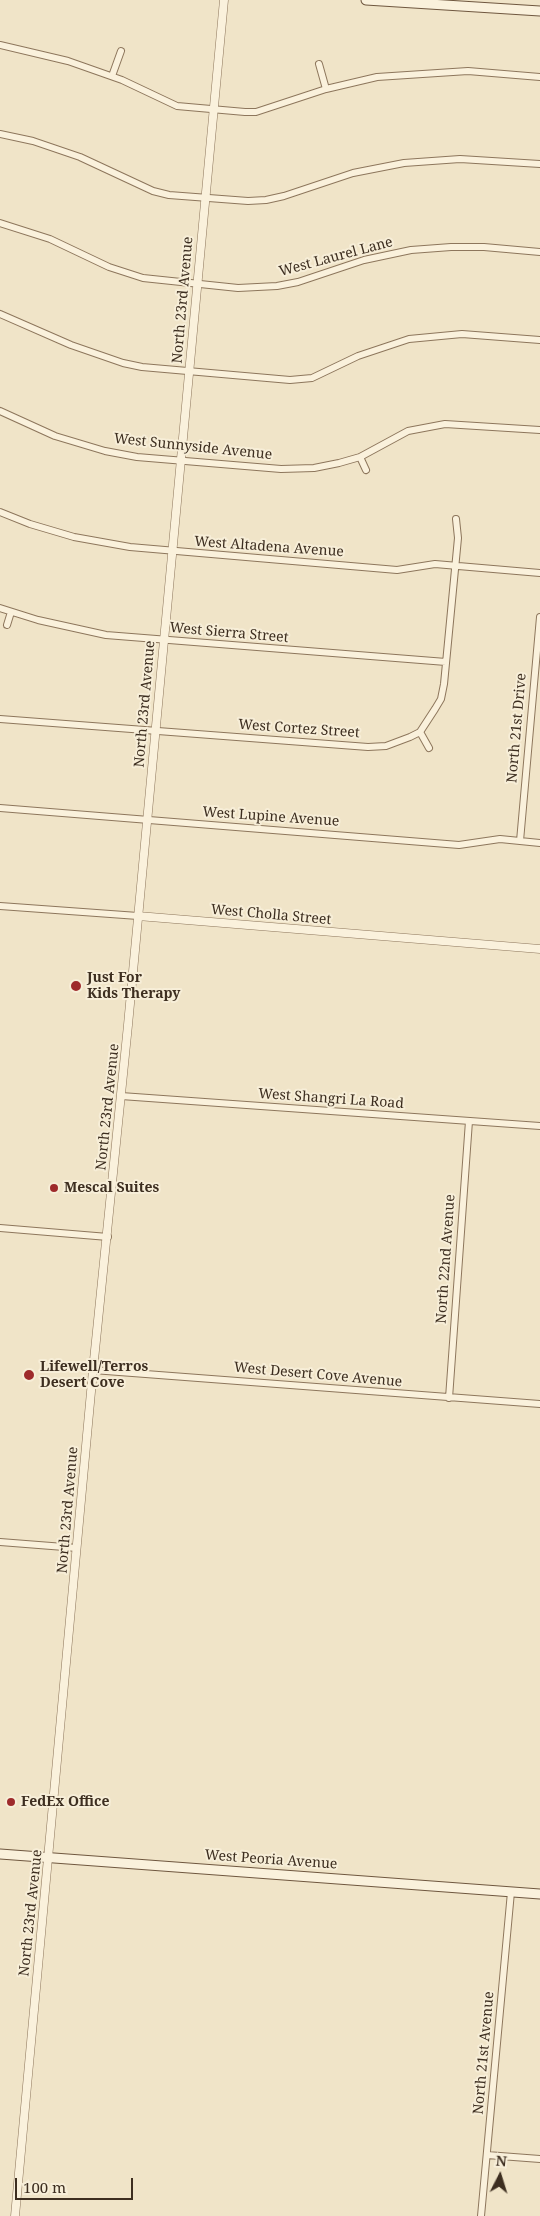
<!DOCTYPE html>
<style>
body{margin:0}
#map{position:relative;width:540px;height:2216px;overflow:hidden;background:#f0e4c8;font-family:"Noto Serif",serif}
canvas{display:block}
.north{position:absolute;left:475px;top:2151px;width:50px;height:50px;-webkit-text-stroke:4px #f7eed8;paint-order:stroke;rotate:5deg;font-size:14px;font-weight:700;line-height:20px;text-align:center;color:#3d2e20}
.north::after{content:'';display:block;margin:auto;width:18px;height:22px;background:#3d2e20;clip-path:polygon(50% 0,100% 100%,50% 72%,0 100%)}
.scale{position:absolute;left:15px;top:2178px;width:118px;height:22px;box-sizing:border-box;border:2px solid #3d2e20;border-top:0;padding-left:6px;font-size:15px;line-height:18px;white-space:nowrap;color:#3d2e20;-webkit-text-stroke:4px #f7eed8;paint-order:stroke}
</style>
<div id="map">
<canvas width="540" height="2216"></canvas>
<div class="north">N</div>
<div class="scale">100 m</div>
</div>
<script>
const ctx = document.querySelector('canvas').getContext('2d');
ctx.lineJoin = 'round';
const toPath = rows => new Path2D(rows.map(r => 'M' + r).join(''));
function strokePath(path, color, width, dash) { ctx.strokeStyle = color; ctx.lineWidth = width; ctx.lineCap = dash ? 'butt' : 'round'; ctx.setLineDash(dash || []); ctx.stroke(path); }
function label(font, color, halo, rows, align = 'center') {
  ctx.font = font + ' "Noto Serif",serif'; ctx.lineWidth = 4; ctx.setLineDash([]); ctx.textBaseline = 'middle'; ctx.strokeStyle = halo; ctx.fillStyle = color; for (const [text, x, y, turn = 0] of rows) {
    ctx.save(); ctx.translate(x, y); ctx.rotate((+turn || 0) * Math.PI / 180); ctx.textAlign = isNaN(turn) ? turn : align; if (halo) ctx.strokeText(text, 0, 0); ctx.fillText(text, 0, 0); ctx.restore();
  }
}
const minor = toPath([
 [0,45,68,61,122,80,177,106,245,112,256,112,326,89,377,77,468,71,540,77],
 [319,64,326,89],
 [112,76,121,51],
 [0,134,33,141,80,157,153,191,169,195,248,201,266,200,284,196,353,173,404,163,460,159,540,164],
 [0,223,50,239,109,267,143,278,238,288,277,286,298,282,364,260,411,250,451,247,484,247,540,252],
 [0,314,71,345,123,363,142,367,290,380,312,378,358,356,409,339,462,334,540,340],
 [0,411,55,436,105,451,137,457,281,469,314,468,339,463,360,457,408,431,445,424,540,430],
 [360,457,366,470],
 [0,512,30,524,74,537,130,547,397,570,435,564,540,573],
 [0,608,38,620,106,635,446,662],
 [7,625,11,612],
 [0,719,368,747,386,746,410,737,420,732,435,709,441,699,444,684,458,538,456,519],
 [420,732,429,748],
 [0,808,459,845,500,839,540,843],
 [520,841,540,617],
 [0,906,138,916],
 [121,1096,540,1126],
 [0,1228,108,1237],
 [93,1370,540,1404],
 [449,1398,469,1121],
 [0,1542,77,1548],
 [487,2155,540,2159],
 [481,2216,511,1892]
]);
const tertiary = toPath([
 [138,916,540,949],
 [15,2216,93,1370,128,1025,224,0]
]);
const secondary = toPath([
 [366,0,540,11],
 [0,1854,540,1894]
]);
const markers = [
 [76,986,6,"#9e2a2b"],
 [54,1188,5,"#9e2a2b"],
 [29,1375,6,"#9e2a2b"],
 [11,1802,5,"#9e2a2b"]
];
const streetNames = [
 ["West Laurel Lane",336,257,-15],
 ["North 23rd Avenue",183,300,-85],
 ["West Sunnyside Avenue",193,447,6],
 ["West Altadena Avenue",269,547,4],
 ["West Sierra Street",229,633,5],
 ["North 23rd Avenue",145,704,-85],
 ["North 21st Drive",517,728,-85],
 ["West Cortez Street",299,729,4],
 ["West Lupine Avenue",271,817,4],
 ["West Cholla Street",271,915,5],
 ["West Shangri La Road",331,1099,4],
 ["North 23rd Avenue",108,1107,-84],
 ["North 22nd Avenue",446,1259,-86],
 ["West Desert Cove Avenue",318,1375,5],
 ["North 23rd Avenue",68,1510,-85],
 ["West Peoria Avenue",271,1860,4],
 ["North 23rd Avenue",31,1913,-84],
 ["North 21st Avenue",484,2053,-85]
];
const poiNames = [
 ["Just For",87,978],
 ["Kids Therapy",87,994],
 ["Mescal Suites",64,1188],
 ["Lifewell/Terros",40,1367],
 ["Desert Cove",40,1383],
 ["FedEx Office",21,1802]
];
strokePath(minor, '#8d765c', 8);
strokePath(tertiary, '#8d765c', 9);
strokePath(secondary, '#6f573f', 11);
strokePath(minor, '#faf1dc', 6);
strokePath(tertiary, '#faf1dc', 8);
strokePath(secondary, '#faf1dc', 9);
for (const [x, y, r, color] of markers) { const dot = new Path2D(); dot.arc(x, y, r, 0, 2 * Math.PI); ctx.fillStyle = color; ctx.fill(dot); strokePath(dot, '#f7eed8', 2); }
label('14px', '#3d2e20', '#f7eed8', streetNames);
label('bold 14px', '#3d2e20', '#f7eed8', poiNames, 'left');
</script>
